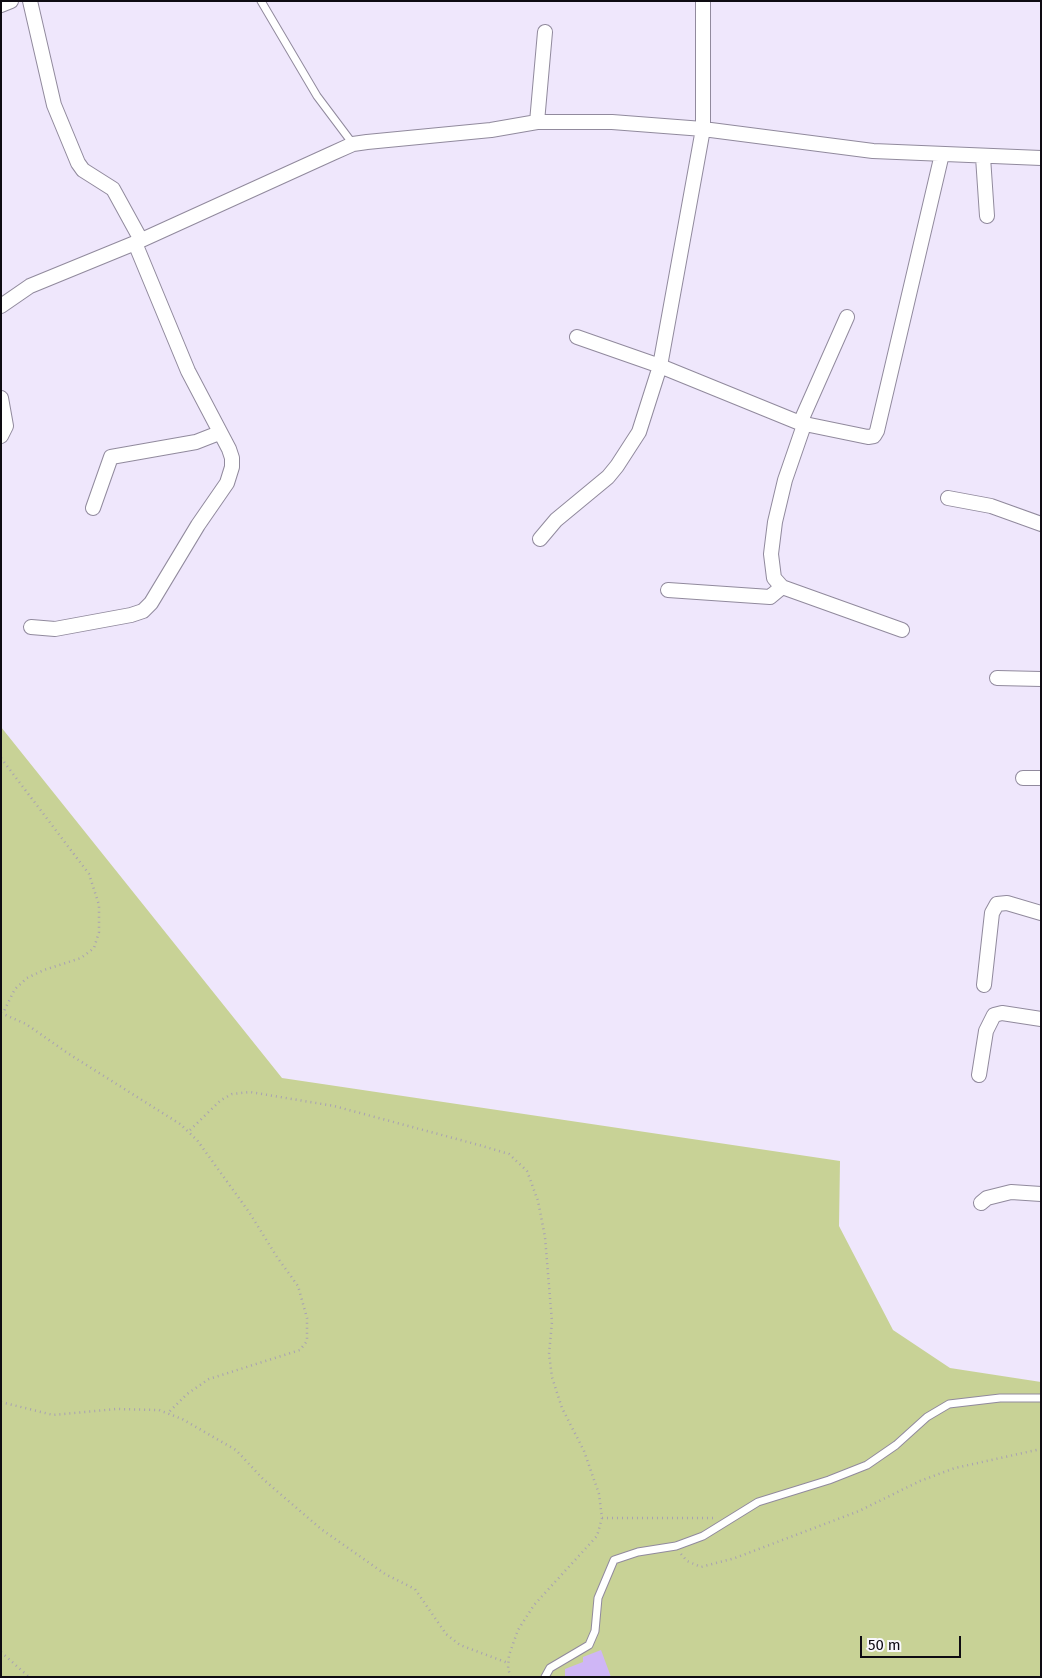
<!DOCTYPE html>
<style>
body{margin:0}
#map{position:relative;width:1042px;height:1678px;overflow:hidden;background:#efe7fc;font-family:"Fira Sans",sans-serif}
canvas{display:block}
.frame{position:absolute;inset:0;border:2px solid #0e0b12;pointer-events:none}
.scale{position:absolute;left:860px;top:1636px;width:101px;height:22px;box-sizing:border-box;border:2px solid #0e0b12;border-top:0;padding-left:6px;font-size:15px;line-height:18px;white-space:nowrap;color:#0e0b12;-webkit-text-stroke:4px #f9f8fc;paint-order:stroke}
</style>
<div id="map">
<canvas width="1042" height="1678"></canvas>
<div class="frame"></div>
<div class="scale">50 m</div>
</div>
<script>
const ctx = document.querySelector('canvas').getContext('2d');
ctx.lineJoin = 'round';
function fill(path, color) { ctx.fillStyle = color; ctx.fill(path, 'evenodd'); }
const toPath = rows => new Path2D(rows.map(r => 'M' + r).join(''));
function strokePath(path, color, width, dash) { ctx.strokeStyle = color; ctx.lineWidth = width; ctx.lineCap = dash ? 'butt' : 'round'; ctx.setLineDash(dash || []); ctx.stroke(path); }
const green = toPath([
 [1,727,282,1078,840,1161,839,1226,893,1330,950,1368,1041,1382,1041,1677,1,1677]
]);
const building = toPath([
 [601,1650,611,1677,565,1677,565,1669,583,1662,583,1657]
]);
const path = toPath([
 [1,758,89,874,99,905,99,932,94,948,81,958,44,970,27,978,15,989,3,1013],
 [1,1013,26,1024,69,1054,180,1124,197,1140,249,1212,277,1257,298,1286,307,1318,307,1341,300,1350,209,1379,187,1394,168,1413],
 [190,1130,221,1100,232,1094,250,1092,334,1106,479,1145,509,1154,527,1171,538,1201,545,1237,552,1322,549,1354,552,1377,562,1408,584,1451,599,1494,602,1518,597,1536,534,1605,518,1630,509,1655,508,1669,511,1677],
 [1,1402,53,1415,116,1409,159,1410,182,1419,236,1450,263,1479,321,1529,385,1574,415,1589,446,1634,460,1645,508,1663],
 [602,1518,713,1518],
 [681,1554,687,1561,701,1567,735,1558,859,1511,920,1481,955,1468,1041,1449],
 [1,1652,29,1677]
]);
const lane = toPath([
 [261,1,317,96,353,144],
 [545,1677,550,1668,589,1645,595,1631,598,1598,614,1560,638,1552,676,1546,703,1536,758,1502,829,1480,867,1465,896,1445,927,1417,949,1404,1000,1398,1041,1398]
]);
const street = toPath([
 [30,1,54,105,78,163,83,170,113,189,141,240],
 [1,5,11,1],
 [537,122,545,32],
 [983,157,987,216],
 [1,306,30,286,135,243,333,153,353,144,367,142,491,130,537,122,612,122,703,129,873,151,1041,158],
 [577,337,660,366,800,423,868,437,874,436,877,431,942,154],
 [1,398,6,426,1,436],
 [800,423,847,317],
 [804,425,785,480,775,522,771,554,774,578,782,587,902,630],
 [948,498,991,506,1041,524],
 [93,508,111,457,196,442,219,433],
 [540,539,556,520,608,477,617,466,639,432,660,366,703,129,703,1],
 [668,590,770,597,782,587],
 [31,627,55,629,131,615,143,611,151,603,198,525,227,483,232,467,232,458,229,449,188,371,135,243],
 [997,678,1041,679],
 [1023,778,1041,778],
 [984,985,992,913,997,904,1007,903,1041,913],
 [979,1075,986,1031,994,1015,1002,1013,1041,1019],
 [981,1203,987,1198,1011,1192,1041,1194]
]);
fill(green, '#c8d296');
fill(building, '#cfb6f6');
strokePath(lane, '#918a9d', 9);
strokePath(street, '#918a9d', 16);
strokePath(path, '#a8a1b2', 2.5, [1, 4]);
strokePath(lane, '#fff', 7);
strokePath(street, '#fff', 14);
</script>
